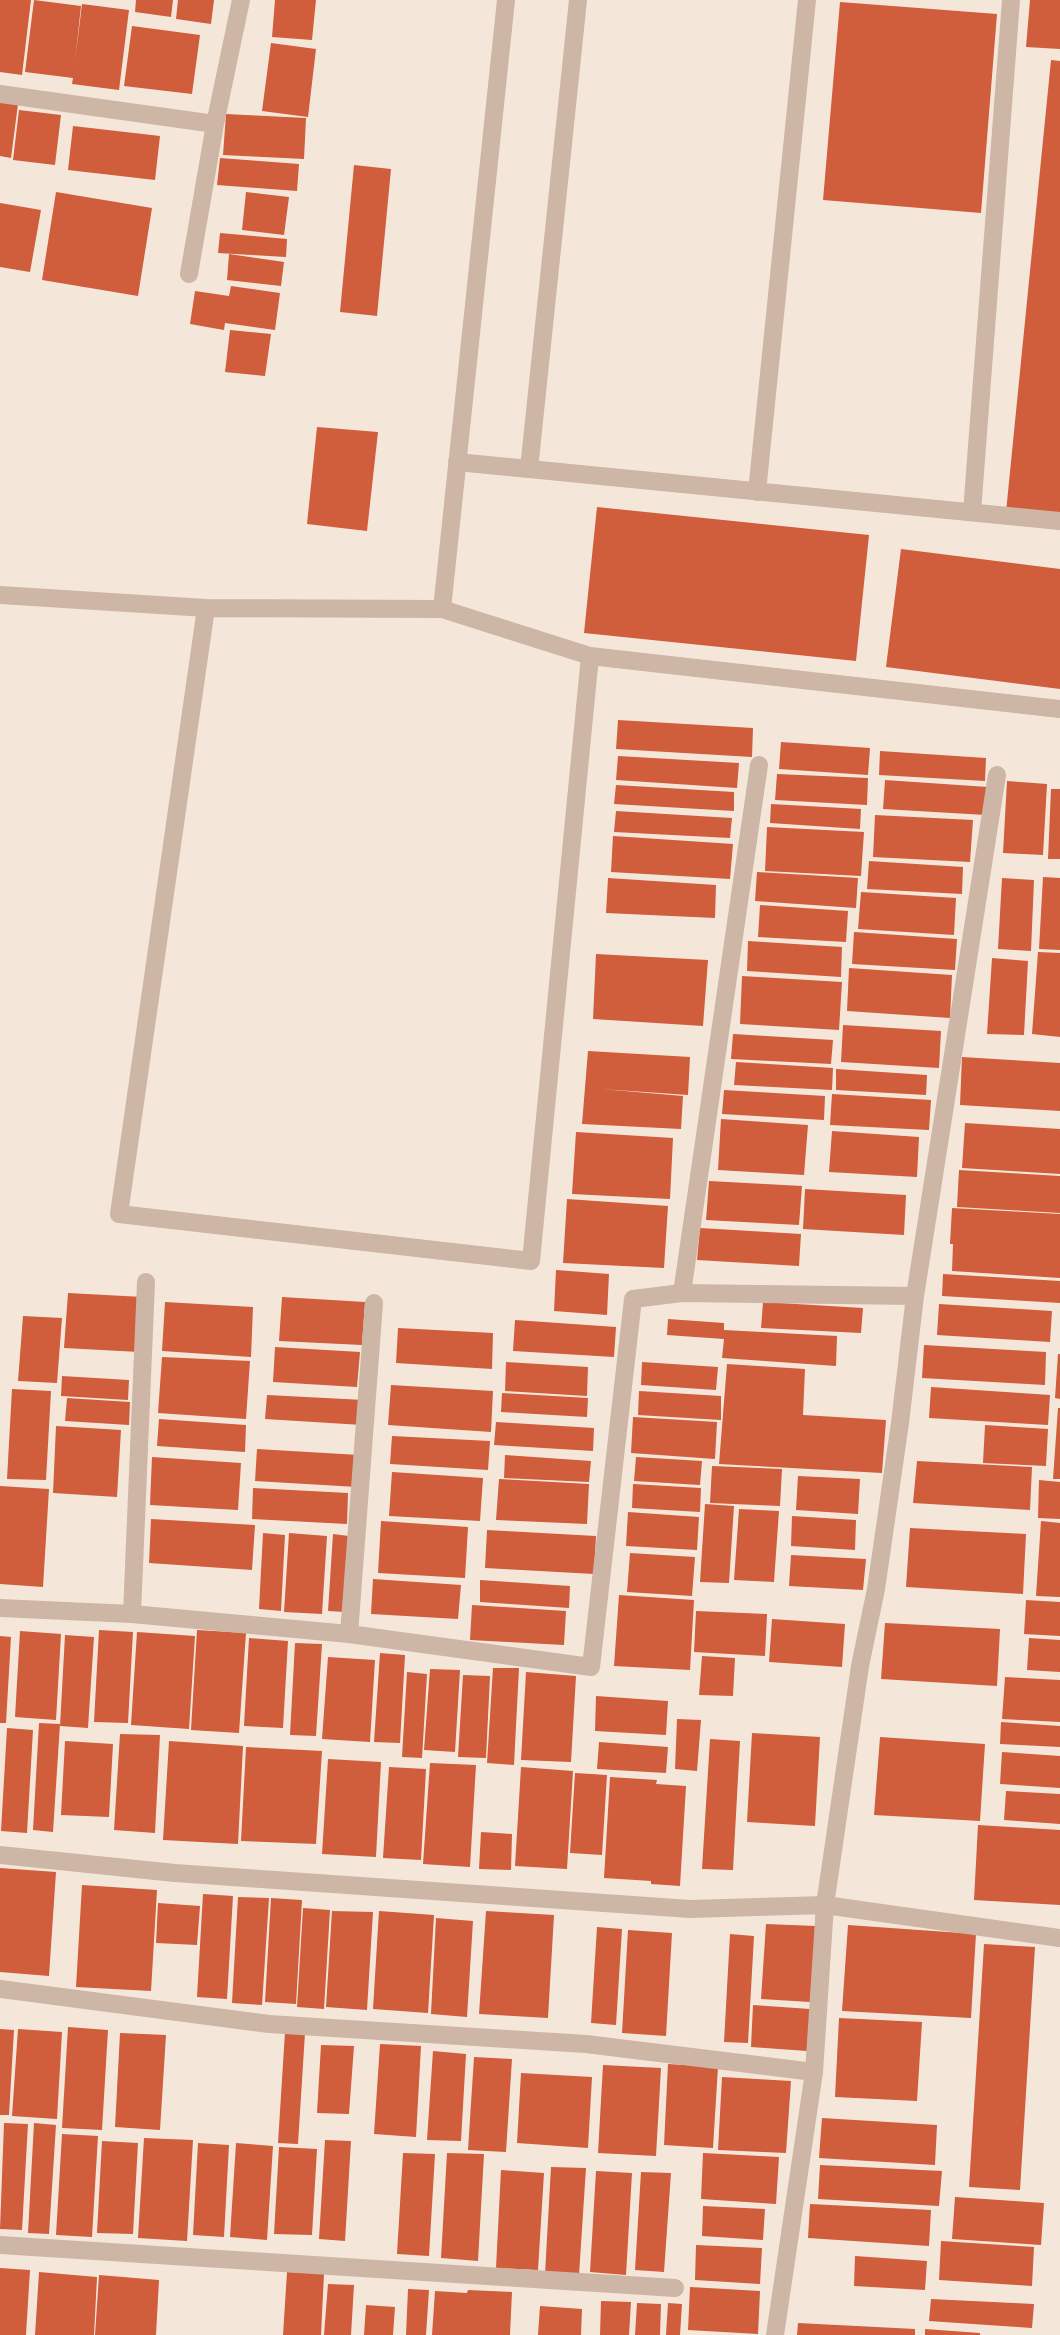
<!DOCTYPE html>
<style>
body{margin:0}
canvas{display:block;background:#f4e7da}
</style>
<canvas width="1060" height="2335"></canvas>
<script>
const ctx = document.querySelector('canvas').getContext('2d');
ctx.lineJoin = 'round';
function fill(path, color) { ctx.fillStyle = color; ctx.fill(path, 'evenodd'); }
const toPath = rows => new Path2D(rows.map(r => 'M' + r).join(''));
function strokePath(path, color, width, dash) { ctx.strokeStyle = color; ctx.lineWidth = width; ctx.lineCap = dash ? 'butt' : 'round'; ctx.setLineDash(dash || []); ctx.stroke(path); }
const building = toPath([
 [0,0,31,0,22,75,0,72],
 [34,0,81,6,75,61,82,4,129,10,119,90,72,84,73,78,25,72],
 [136,0,173,0,171,17,135,12],
 [178,0,214,0,211,24,176,19],
 [275,0,316,0,312,40,272,37],
 [1030,0,1060,0,1060,49,1026,47],
 [840,2,997,14,981,213,823,200],
 [132,26,200,35,192,94,124,86],
 [271,43,316,49,308,117,262,111],
 [1051,60,1060,61,1060,518,1006,512],
 [0,101,18,104,11,158,0,156],
 [19,110,61,115,55,165,13,160],
 [226,114,306,118,304,159,223,155],
 [73,126,160,136,155,180,68,170],
 [220,158,299,164,297,191,217,185],
 [354,165,391,169,377,316,340,312],
 [56,192,152,208,138,296,42,280],
 [246,192,289,197,284,235,242,230],
 [0,203,41,210,30,272,0,267],
 [220,233,287,239,286,257,218,253],
 [229,254,284,262,281,286,227,280],
 [231,286,280,293,275,330,225,323,224,330,190,324,195,291,229,296],
 [230,330,271,334,265,376,225,372],
 [317,427,378,432,367,531,307,524],
 [597,507,869,535,856,661,584,633],
 [901,549,1060,569,1060,689,886,667],
 [618,720,753,728,752,757,616,749],
 [781,742,870,748,868,775,779,769],
 [880,751,986,758,985,781,879,775],
 [618,756,739,763,737,788,616,780],
 [777,774,868,778,867,805,775,800],
 [885,780,988,787,986,815,883,809],
 [1007,781,1047,784,1043,855,1003,853],
 [616,785,734,792,734,811,614,804],
 [1051,789,1060,789,1060,859,1048,859],
 [771,804,861,809,860,829,770,823],
 [616,811,732,818,730,838,614,832],
 [875,815,973,820,970,862,873,857],
 [767,827,864,832,861,876,765,871],
 [613,836,733,844,730,879,611,872],
 [869,861,963,867,962,894,867,889],
 [757,872,858,878,856,908,755,901],
 [1043,877,1060,878,1060,950,1039,949],
 [608,878,716,885,715,918,606,913],
 [1002,878,1034,880,1031,951,998,949],
 [861,892,956,898,954,935,858,929],
 [760,905,848,911,846,942,758,937],
 [854,932,957,939,955,970,852,964],
 [748,941,842,947,841,977,747,971],
 [1038,952,1060,953,1060,1037,1032,1034],
 [596,954,708,960,703,1026,593,1019],
 [992,958,1028,961,1024,1035,987,1034],
 [849,968,952,975,950,1018,847,1011],
 [742,976,842,982,839,1030,740,1024],
 [843,1025,941,1031,939,1068,841,1062],
 [733,1034,833,1040,831,1064,731,1059],
 [588,1051,690,1057,688,1095,601,1089,683,1096,681,1129,582,1124],
 [962,1057,1060,1063,1060,1111,960,1105],
 [736,1062,833,1068,832,1090,734,1085],
 [836,1069,927,1075,926,1095,836,1090],
 [724,1090,825,1096,824,1120,722,1114],
 [832,1094,931,1100,929,1130,830,1125],
 [721,1119,808,1125,804,1175,718,1170],
 [965,1123,1060,1129,1060,1174,962,1168],
 [832,1131,919,1137,917,1177,829,1172],
 [576,1132,673,1138,670,1199,572,1194],
 [959,1170,1060,1176,1060,1213,957,1207],
 [709,1181,802,1186,799,1225,706,1220],
 [805,1189,906,1195,904,1235,803,1229],
 [567,1199,668,1206,664,1268,563,1263],
 [952,1208,1060,1214,1060,1278,952,1271,953,1244,950,1244],
 [700,1228,801,1234,799,1266,697,1260],
 [556,1270,609,1274,607,1315,554,1311],
 [943,1274,1060,1281,1060,1303,942,1296],
 [68,1293,143,1297,139,1352,64,1348],
 [282,1297,365,1302,362,1345,279,1341],
 [165,1302,253,1307,251,1357,162,1351],
 [763,1302,863,1308,861,1333,761,1328],
 [939,1304,1052,1311,1050,1342,937,1335],
 [23,1316,62,1318,57,1383,18,1381],
 [668,1319,724,1323,724,1330,837,1336,836,1366,722,1358,724,1339,667,1335],
 [515,1320,616,1327,614,1357,513,1351],
 [398,1328,493,1333,492,1369,396,1363],
 [924,1345,1046,1352,1045,1385,922,1378],
 [275,1347,360,1352,357,1387,273,1382],
 [1058,1354,1060,1354,1060,1399,1055,1398],
 [162,1357,250,1361,246,1419,158,1413],
 [506,1362,588,1367,587,1396,505,1391],
 [642,1362,718,1367,716,1390,641,1385],
 [727,1364,805,1369,803,1415,886,1420,882,1473,719,1464],
 [62,1376,129,1380,128,1400,61,1396],
 [391,1385,493,1391,491,1432,388,1425],
 [931,1387,1050,1395,1048,1425,929,1418],
 [12,1389,51,1391,46,1480,7,1479],
 [639,1391,721,1396,721,1420,638,1415],
 [502,1393,588,1398,587,1417,501,1412],
 [267,1395,364,1400,362,1425,265,1419],
 [67,1398,130,1402,129,1425,65,1421],
 [1058,1408,1060,1408,1060,1479,1053,1479],
 [633,1417,717,1422,715,1459,631,1453],
 [159,1419,246,1425,245,1452,157,1446],
 [496,1422,594,1428,593,1451,494,1445],
 [985,1425,1048,1429,1046,1466,983,1463],
 [56,1426,121,1430,117,1497,53,1493],
 [392,1436,490,1441,488,1470,390,1464],
 [257,1449,359,1455,357,1487,255,1481],
 [505,1455,591,1461,589,1482,504,1478],
 [152,1457,241,1463,238,1510,150,1505],
 [636,1457,702,1461,700,1485,634,1481],
 [917,1461,1032,1467,1030,1510,913,1503],
 [712,1466,782,1469,780,1506,710,1503],
 [392,1472,483,1478,480,1521,389,1516],
 [798,1476,860,1479,858,1514,796,1510],
 [499,1479,589,1484,587,1524,496,1520],
 [1039,1480,1060,1482,1060,1519,1038,1518],
 [633,1484,701,1488,700,1512,632,1508],
 [0,1486,49,1489,43,1587,0,1584],
 [253,1488,348,1493,347,1524,252,1519],
 [705,1504,734,1506,729,1583,700,1582],
 [739,1509,779,1511,774,1582,734,1580],
 [628,1512,699,1517,697,1550,626,1546],
 [792,1516,856,1520,855,1550,791,1546],
 [151,1519,255,1525,252,1570,149,1563],
 [381,1521,468,1527,465,1578,378,1573],
 [1041,1521,1060,1523,1060,1597,1036,1596],
 [910,1528,1026,1534,1023,1594,906,1587],
 [487,1530,596,1536,594,1574,485,1568],
 [263,1533,285,1535,281,1611,259,1609],
 [289,1533,327,1536,322,1614,284,1612],
 [333,1534,349,1536,345,1612,328,1611],
 [630,1553,695,1557,692,1596,627,1592],
 [791,1555,866,1559,863,1590,789,1586],
 [373,1579,461,1585,458,1619,371,1614],
 [480,1580,570,1586,569,1608,480,1602],
 [619,1595,694,1600,690,1670,614,1666],
 [1026,1600,1060,1602,1060,1636,1024,1634],
 [472,1605,566,1611,564,1645,470,1640],
 [696,1611,767,1614,765,1656,694,1652],
 [772,1619,845,1624,842,1667,769,1662],
 [885,1623,1000,1629,997,1686,881,1679],
 [99,1630,133,1632,128,1723,94,1722],
 [197,1630,246,1633,239,1733,191,1730],
 [20,1631,61,1634,56,1720,15,1717],
 [137,1632,195,1636,189,1729,131,1725],
 [65,1635,94,1637,88,1728,60,1726],
 [0,1636,11,1637,6,1723,0,1723],
 [249,1638,288,1641,283,1728,244,1726],
 [1029,1638,1060,1640,1060,1672,1027,1670],
 [295,1643,322,1644,316,1736,290,1735],
 [380,1653,405,1655,400,1743,374,1742],
 [702,1656,735,1658,733,1696,699,1695],
 [328,1657,375,1660,370,1742,322,1739],
 [493,1668,519,1668,514,1765,487,1763],
 [430,1669,460,1670,455,1752,424,1750],
 [407,1672,427,1674,422,1758,402,1757],
 [526,1672,576,1676,571,1762,521,1760],
 [463,1675,490,1676,486,1758,458,1757],
 [1005,1677,1060,1680,1060,1722,1002,1719],
 [596,1696,668,1701,666,1735,595,1731],
 [677,1719,701,1720,697,1771,675,1769],
 [1001,1722,1060,1726,1060,1747,1000,1744],
 [39,1723,60,1724,53,1832,33,1830],
 [7,1728,33,1730,27,1833,1,1831],
 [752,1733,820,1737,815,1826,747,1822],
 [120,1734,160,1735,155,1833,114,1830],
 [880,1737,985,1744,980,1821,874,1815],
 [710,1739,740,1741,733,1870,702,1869],
 [65,1741,113,1744,109,1817,61,1815],
 [169,1741,243,1746,238,1844,163,1840],
 [599,1742,668,1747,666,1773,597,1769],
 [246,1747,322,1751,316,1844,241,1841],
 [1002,1752,1060,1756,1060,1788,1000,1784],
 [328,1759,381,1762,376,1857,322,1854],
 [430,1763,476,1765,470,1867,423,1864],
 [389,1767,426,1769,421,1860,383,1858],
 [521,1767,573,1771,567,1869,515,1866],
 [575,1773,607,1775,602,1855,570,1853],
 [610,1777,657,1780,656,1784,686,1786,680,1886,651,1884,651,1881,604,1878],
 [1006,1791,1060,1794,1060,1824,1004,1820],
 [978,1825,1060,1830,1060,1905,974,1900],
 [481,1832,512,1834,511,1870,479,1869],
 [0,1868,56,1872,49,1976,0,1972],
 [82,1885,157,1890,151,1991,76,1987],
 [203,1894,233,1896,227,1999,197,1997],
 [238,1897,269,1898,262,2005,232,2003],
 [271,1898,302,1900,296,2004,265,2002],
 [158,1903,200,1906,197,1945,156,1943],
 [303,1908,330,1910,324,2009,297,2007],
 [332,1911,373,1912,367,2010,326,2007],
 [379,1911,434,1915,428,2013,373,2009],
 [486,1911,554,1915,548,2018,479,2014],
 [436,1918,473,1921,467,2017,431,2014],
 [766,1924,816,1926,810,2002,761,1999],
 [848,1925,976,1934,971,2018,842,2011],
 [597,1927,622,1929,616,2025,591,2023],
 [628,1930,672,1933,666,2036,622,2033],
 [730,1934,754,1936,748,2043,724,2042],
 [984,1944,1035,1947,1020,2190,969,2187],
 [753,2005,810,2009,807,2051,751,2047],
 [839,2018,922,2022,917,2101,835,2097],
 [68,2027,108,2030,102,2130,62,2128],
 [0,2029,14,2030,9,2115,0,2115],
 [18,2029,62,2032,57,2119,12,2116],
 [285,2032,305,2033,298,2144,278,2143],
 [120,2033,166,2035,160,2130,115,2127],
 [380,2044,421,2046,416,2137,374,2134],
 [321,2045,354,2046,349,2114,317,2113],
 [433,2051,466,2054,461,2141,427,2140],
 [474,2057,512,2059,506,2152,468,2150],
 [668,2064,718,2067,713,2148,664,2145],
 [603,2065,661,2068,656,2156,598,2153],
 [521,2073,592,2077,588,2148,517,2143],
 [722,2077,791,2081,786,2153,718,2150],
 [822,2118,937,2125,935,2165,819,2158],
 [4,2123,28,2124,22,2230,0,2229],
 [34,2123,56,2125,49,2234,28,2233],
 [62,2134,98,2136,92,2237,56,2235],
 [144,2138,193,2140,187,2241,138,2238],
 [325,2140,351,2141,345,2241,319,2239],
 [102,2141,138,2143,133,2234,97,2233],
 [198,2143,229,2145,224,2237,193,2235],
 [236,2143,273,2146,267,2240,230,2237],
 [279,2147,317,2149,312,2235,274,2234],
 [403,2153,435,2154,429,2256,397,2254],
 [447,2153,484,2154,478,2261,441,2258],
 [703,2153,779,2157,776,2204,701,2199],
 [820,2165,942,2171,939,2206,818,2199],
 [551,2167,586,2168,579,2275,545,2274],
 [501,2170,544,2173,538,2270,496,2268],
 [596,2171,632,2173,626,2275,590,2272],
 [641,2172,671,2173,664,2272,635,2270],
 [955,2197,1044,2203,1041,2245,952,2239],
 [810,2204,931,2210,929,2246,808,2238],
 [703,2206,765,2209,763,2240,702,2236],
 [941,2241,1034,2247,1032,2286,939,2280],
 [696,2245,762,2248,760,2284,695,2280],
 [855,2256,927,2261,925,2290,854,2286],
 [0,2268,30,2270,26,2335,0,2335],
 [39,2272,97,2277,94,2335,35,2335],
 [287,2272,324,2274,321,2335,283,2335],
 [99,2275,159,2280,156,2335,95,2335],
 [328,2284,354,2285,351,2335,324,2335],
 [690,2287,760,2291,758,2334,688,2330],
 [408,2289,429,2290,426,2335,406,2335],
 [468,2290,512,2292,510,2335,432,2335,435,2291,467,2293],
 [931,2299,1034,2304,1032,2328,929,2321],
 [601,2301,631,2302,629,2335,600,2335],
 [637,2303,661,2304,660,2335,635,2335],
 [668,2303,682,2304,680,2335,666,2335],
 [366,2305,395,2307,393,2335,364,2335],
 [540,2306,582,2309,581,2335,538,2335],
 [798,2323,915,2329,915,2335,797,2335],
 [925,2329,980,2333,980,2335,925,2335]
]);
const minor = toPath([
 [506,0,442,609,206,608,119,1214,531,1261,590,656,1060,709],
 [578,0,529,469,1060,521],
 [0,94,215,124,241,0],
 [189,274,215,124],
 [457,462,529,469],
 [757,492,807,0],
 [972,512,1011,0],
 [0,595,206,608],
 [442,609,590,656],
 [682,1293,915,1296,997,775],
 [0,1608,132,1614,349,1634,591,1667,633,1299,682,1293,759,765],
 [132,1614,146,1282],
 [349,1634,374,1303],
 [0,1855,175,1873,690,1909,825,1905,1060,1938],
 [0,1989,269,2024,586,2044,814,2072,825,1905,860,1666,876,1589,900,1423,915,1296],
 [0,2245,675,2288],
 [775,2335,814,2072]
]);
fill(building, '#d05d3c');
strokePath(minor, '#cdb6a5', 18);
</script>
